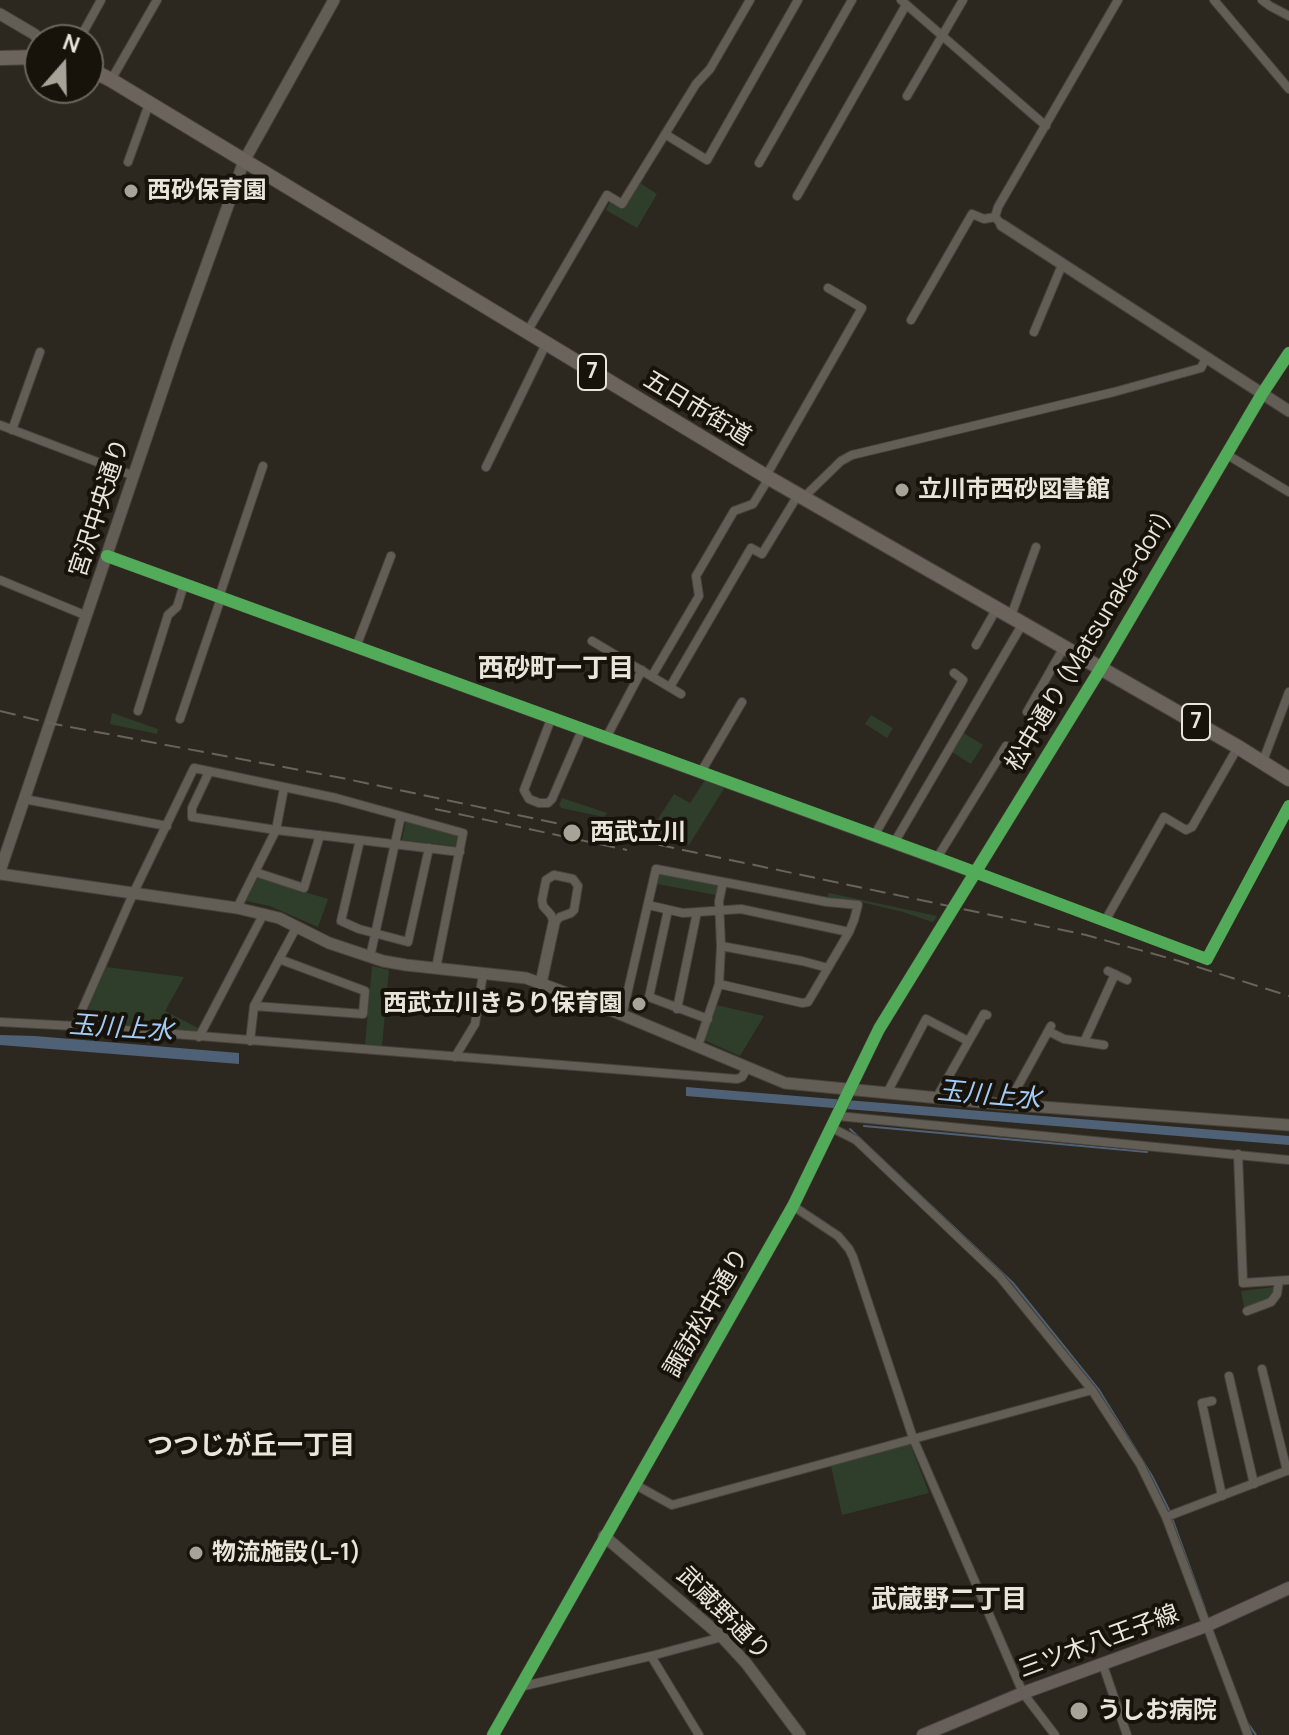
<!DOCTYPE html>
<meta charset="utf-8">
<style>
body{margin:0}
#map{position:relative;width:1289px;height:1735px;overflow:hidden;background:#2c281f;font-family:Manrope,sans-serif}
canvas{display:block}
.north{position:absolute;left:24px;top:24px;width:80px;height:80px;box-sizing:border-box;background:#17130b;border:2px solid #6b675e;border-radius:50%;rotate:20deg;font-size:22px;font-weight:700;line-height:32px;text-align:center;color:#eae5da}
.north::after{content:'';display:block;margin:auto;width:28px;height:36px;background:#a8a399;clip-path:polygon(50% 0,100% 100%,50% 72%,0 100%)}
</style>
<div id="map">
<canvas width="1289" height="1735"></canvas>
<div class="north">N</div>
</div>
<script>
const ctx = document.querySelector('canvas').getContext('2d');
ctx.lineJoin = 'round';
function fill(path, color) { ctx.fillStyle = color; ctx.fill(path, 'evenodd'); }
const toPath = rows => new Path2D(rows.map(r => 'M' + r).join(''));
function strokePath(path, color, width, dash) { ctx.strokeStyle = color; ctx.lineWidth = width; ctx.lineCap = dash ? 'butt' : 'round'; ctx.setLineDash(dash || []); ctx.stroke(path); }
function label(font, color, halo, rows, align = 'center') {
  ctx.font = font + ' Manrope,"Noto Sans JP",sans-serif'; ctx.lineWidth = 8; ctx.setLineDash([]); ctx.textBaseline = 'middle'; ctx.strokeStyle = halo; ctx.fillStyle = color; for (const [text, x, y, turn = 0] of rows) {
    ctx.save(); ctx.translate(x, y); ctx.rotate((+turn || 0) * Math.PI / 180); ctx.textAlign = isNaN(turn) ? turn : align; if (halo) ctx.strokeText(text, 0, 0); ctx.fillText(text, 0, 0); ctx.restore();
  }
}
const green = toPath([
 [640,183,657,194,637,228,606,210,610,201,624,209],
 [112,713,158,729,157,734,110,724],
 [871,715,893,728,887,738,865,724],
 [964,733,983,745,971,764,952,752],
 [705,780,725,787,689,845,647,836,674,794,690,803],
 [562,798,607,813,604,817,561,808,559,805],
 [406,821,458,835,455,846,402,840],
 [663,874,715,885,718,887,716,895,657,884,659,875],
 [258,878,328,899,318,927,270,906,246,901],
 [829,893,937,916,934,921,932,922,903,912,857,901,826,899],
 [372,966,389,970,382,1046,365,1045],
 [106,967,184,977,165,1011,198,1028,196,1032,83,1021],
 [716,1005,764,1016,740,1056,704,1040],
 [1274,1287,1271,1299,1244,1307,1241,1291],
 [910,1444,929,1493,842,1515,831,1466]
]);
const water = toPath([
 [0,1035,35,1036,239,1053,239,1064,0,1045],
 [686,1087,1289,1136,1289,1145,686,1096]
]);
const stream = toPath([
 [864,1126,1147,1152],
 [850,1129,1013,1283,1099,1390,1152,1476,1170,1512],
 [1172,1518,1205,1609],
 [1247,1722,1256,1735]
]);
const minor = toPath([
 [901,0,1046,126],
 [1214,0,1289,89],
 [1262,0,1270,6,1289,16],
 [79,40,101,0],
 [111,80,157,0],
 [907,96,963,0],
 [665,134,707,160,798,0],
 [128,162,149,104],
 [759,163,852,0],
 [797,196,906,5],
 [1002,225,995,217,998,207,1118,0],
 [911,320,972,214,984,219,995,217],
 [527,332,607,195,622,204,696,84,710,69,750,0],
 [1034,332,1062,265],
 [0,425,134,476],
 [12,430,40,352],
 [1226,454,1289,492],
 [486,467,546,344],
 [766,476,862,308,828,288],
 [803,498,841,461,852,455,1114,392,1201,368,1206,358],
 [0,580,87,616],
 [219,597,263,466],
 [1011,616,1036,547],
 [592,641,681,694],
 [976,645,997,608],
 [356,647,391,556],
 [652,676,699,596,696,576,734,511,753,504,769,478],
 [670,687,751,548,762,554,798,495],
 [138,711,168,615,177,607,184,584],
 [1027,712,1064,647],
 [180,719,221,598],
 [551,719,524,790,529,799,539,803,548,803,552,799,582,730],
 [606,738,642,670],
 [1263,761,1289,692],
 [209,772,192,808,192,817,276,830,460,852],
 [701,772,742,702],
 [24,799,167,826],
 [874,836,963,680,954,673],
 [360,840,341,921,359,929,408,942,429,848],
 [894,843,1023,623],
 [937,858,1006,746],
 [255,872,304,888,320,835],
 [976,873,1207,959,1289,806],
 [554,875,573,879,578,886,574,910,571,913,560,917,554,923,551,915,543,906,542,900,546,880,554,875],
 [648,905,683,913,741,909,849,932],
 [237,908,276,830,284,788],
 [668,910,649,997,708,1019],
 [1105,921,1164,817,1186,830,1192,827,1238,747],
 [721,946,802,961,828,968],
 [370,957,401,816],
 [1108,971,1127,980],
 [254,1006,363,1014,365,991,279,959],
 [677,1009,697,912],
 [622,1016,656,869,827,902,858,905,854,920,849,932,808,1002,802,1003,719,984],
 [0,1022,75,1026,737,1079,742,1077,747,1068],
 [75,1026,133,894,194,768,336,798,463,833,436,968],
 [1048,1031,1064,1039,1104,1045],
 [199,1037,264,913],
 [250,1041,254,1006,297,926],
 [1084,1042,1115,974],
 [698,1046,719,984,721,946,719,901,723,882],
 [455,1057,475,1024,483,974],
 [887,1093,926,1019,968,1041],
 [937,1097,984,1014,987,1015],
 [1008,1104,1051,1026],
 [838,1116,1289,1160],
 [832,1128,856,1140,1000,1277,1092,1390,1140,1464,1166,1517,1248,1735],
 [1238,1154,1243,1283,1289,1280],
 [793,1206,838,1236,849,1249,853,1257,913,1438,1023,1693,1055,1735],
 [1247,1311,1271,1302,1277,1294,1279,1281],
 [1262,1369,1287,1471],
 [1229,1376,1254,1484],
 [1212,1401,1202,1403,1222,1496],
 [634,1484,672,1505,1092,1390],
 [1166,1517,1289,1470],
 [651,1656,699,1735],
 [1103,1665,1127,1735],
 [520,1687,651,1656,722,1637]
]);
const tertiary = toPath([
 [0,14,34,34,40,40],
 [1002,225,1289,411],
 [107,556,976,873],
 [0,871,177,347,244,161,334,0],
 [0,874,237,908,279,918,329,943,383,961,406,965,526,978,596,1004,785,1083,1001,1104,1289,1125],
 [541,983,554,923],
 [604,1536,722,1637,746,1663,800,1735],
 [493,1735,793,1206,879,1029,1101,668,1262,394,1289,353]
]);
const secondary = toPath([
 [923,1735,1023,1693,1206,1626,1289,1588]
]);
const primary = toPath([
 [0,58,40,57],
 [88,68,111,80,769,478,1238,747,1289,779]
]);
const rail = toPath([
 [0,711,49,723,342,778,1086,935,1179,961,1289,996],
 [435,809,627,850]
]);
const cycleway = toPath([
 [107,556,937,858,1207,959,1289,806],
 [493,1735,793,1206,879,1029,1101,668,1262,394,1289,353]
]);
const markers = [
 [131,191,8,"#a8a399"],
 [902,490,8,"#a8a399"],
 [572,833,10,"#a8a399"],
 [639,1004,8,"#a8a399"],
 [196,1553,8,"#a8a399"],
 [1079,1711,10,"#a8a399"]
];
const shields = [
 [592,372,28],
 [1196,722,28]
];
const shieldNames = [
 ["7",592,372],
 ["7",1196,722]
];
const poiNames = [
 ["西砂保育園",147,191],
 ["立川市西砂図書館",918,490],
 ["西武立川",590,833],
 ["西武立川きらり保育園",623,1004,"right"],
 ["物流施設(L-1)",212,1553],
 ["うしお病院",1097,1711]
];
const streetNames = [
 ["五日市街道",697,409,31],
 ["宮沢中央通り",100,508,-72],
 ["松中通り (Matsunaka-dori)",1089,642,-59],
 ["諏訪松中通り",707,1313,-60],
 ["武蔵野通り",723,1614,45],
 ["三ツ木八王子線",1099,1642,-20]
];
const neighbourhoodNames = [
 ["西砂町一丁目",556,670],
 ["つつじが丘一丁目",251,1447],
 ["武蔵野二丁目",949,1601]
];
const waterNames = [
 ["玉川上水",121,1029,4],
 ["玉川上水",989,1096,5]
];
fill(green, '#2f3e2b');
fill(water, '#4f6176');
strokePath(stream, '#4f6176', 2);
strokePath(minor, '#47433c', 10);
strokePath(tertiary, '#47433c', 13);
strokePath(secondary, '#47433c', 14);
strokePath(primary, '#47433c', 16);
strokePath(minor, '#625e56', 8);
strokePath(tertiary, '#625e56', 11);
strokePath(secondary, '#67605a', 12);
strokePath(primary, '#6b645d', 14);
strokePath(rail, '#67645b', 2, [16, 8]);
strokePath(cycleway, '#51ab58', 12);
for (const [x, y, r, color] of markers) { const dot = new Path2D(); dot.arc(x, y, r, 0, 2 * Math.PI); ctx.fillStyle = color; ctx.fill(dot); strokePath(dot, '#17130b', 3); }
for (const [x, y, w] of shields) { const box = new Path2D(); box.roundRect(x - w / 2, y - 18, w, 36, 6); ctx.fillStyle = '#17130b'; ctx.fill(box); strokePath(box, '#eae5da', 2); }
label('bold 22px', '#eae5da', null, shieldNames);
label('bold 24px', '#eae5da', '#17130b', poiNames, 'left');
label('24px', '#eae5da', '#17130b', streetNames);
label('bold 26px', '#eae5da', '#17130b', neighbourhoodNames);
label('italic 26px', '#a3cbf8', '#17130b', waterNames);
</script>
